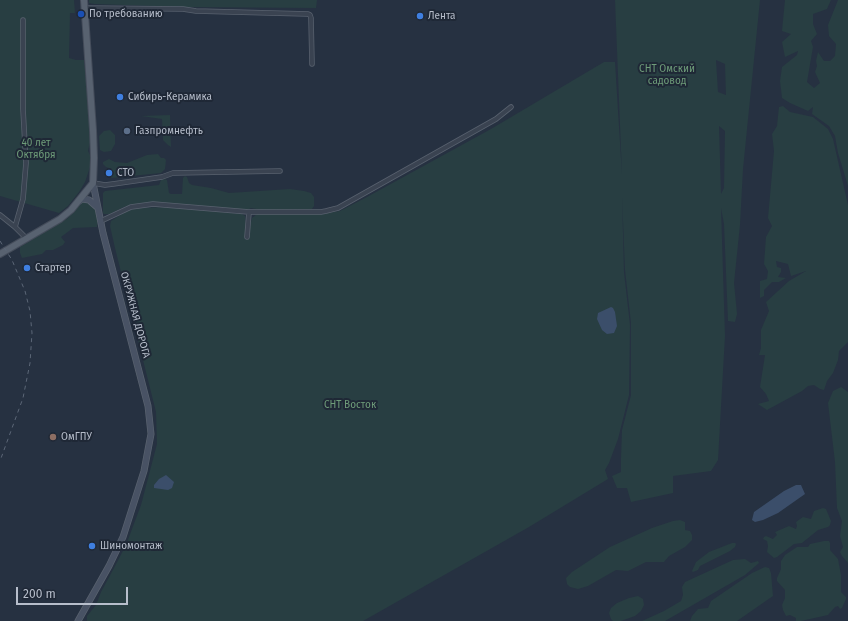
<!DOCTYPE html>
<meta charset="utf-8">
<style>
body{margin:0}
#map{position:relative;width:848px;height:621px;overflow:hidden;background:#263141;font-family:"Fira Sans",sans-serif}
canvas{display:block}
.scale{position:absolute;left:16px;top:587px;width:112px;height:18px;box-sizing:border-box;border:2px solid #b7becb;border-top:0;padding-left:5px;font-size:12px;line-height:14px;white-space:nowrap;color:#b7becb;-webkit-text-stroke:3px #1f2836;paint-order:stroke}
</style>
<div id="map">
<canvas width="848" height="621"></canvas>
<div class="scale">200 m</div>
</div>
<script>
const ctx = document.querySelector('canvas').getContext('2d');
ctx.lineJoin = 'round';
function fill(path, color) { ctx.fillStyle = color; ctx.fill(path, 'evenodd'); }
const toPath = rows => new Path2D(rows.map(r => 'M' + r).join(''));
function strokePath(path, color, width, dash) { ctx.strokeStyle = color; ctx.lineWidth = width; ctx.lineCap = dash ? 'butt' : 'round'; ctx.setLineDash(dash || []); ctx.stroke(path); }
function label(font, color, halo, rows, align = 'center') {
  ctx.font = font + ' "Fira Sans",sans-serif'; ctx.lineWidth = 4; ctx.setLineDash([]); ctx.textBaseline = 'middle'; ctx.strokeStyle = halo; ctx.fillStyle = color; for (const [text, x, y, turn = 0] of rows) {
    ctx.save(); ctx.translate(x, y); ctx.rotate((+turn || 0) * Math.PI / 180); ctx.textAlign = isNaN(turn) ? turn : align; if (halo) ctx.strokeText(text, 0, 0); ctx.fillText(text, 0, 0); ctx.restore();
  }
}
const green = toPath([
 [0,0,74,0,75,13,70,13,69,58,76,60,84,60,88,100,90,142,88,151,91,157,91,164,85,182,79,192,68,206,59,213,0,196],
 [89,0,317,0,316,8,183,7,94,4,89,3],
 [615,0,760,0,743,169,740,225,734,283,737,314,735,322,728,321,724,224,721,208,725,336,718,460,711,471,673,476,673,493,631,502,627,488,617,488,612,476,621,472,621,458,622,430,631,395,631,323,625,270,622,196,624,272,630,325,629,395,618,439,609,463,605,470,608,479,529,527,363,621,87,621,87,616,96,605,101,592,114,568,126,545,141,505,157,444,156,412,115,248,110,226,111,221,125,212,136,208,170,207,242,214,245,216,246,227,250,227,252,218,257,214,321,214,340,211,367,197,491,129,604,62,615,62,622,175],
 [716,60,725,64,726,95,718,92],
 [719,126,725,131,724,188,721,194],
 [785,0,831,0,827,9,813,14,813,24,817,34,811,41,813,47,807,82,814,88,820,83,815,72,817,66,816,61,818,52,824,61,830,61,835,56,836,44,829,36,828,25,838,0,848,0,848,186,838,153,835,136,829,126,812,114,813,107,808,111,790,103,782,98,780,81,782,67,797,55,798,51,785,57,782,42,791,34,782,31],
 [783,106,790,112,813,117,828,129,833,139,848,205,848,342,839,351,838,360,833,373,827,381,824,390,820,389,814,385,808,386,802,391,767,410,758,404,769,401,766,394,760,387,765,355,759,355,761,348,761,330,769,311,766,302,789,281,806,271,791,276,788,264,776,261,777,267,781,268,781,272,778,277,786,278,779,282,772,282,764,290,764,296,760,298,760,281,767,279,768,271,764,264,766,237,772,226,768,218,774,151,772,134,777,126,779,107],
 [170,115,171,147,168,145,163,140,162,119,141,116],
 [110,130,115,135,115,144,111,151,104,152,100,150,99,136,104,131],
 [158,154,161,158,164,158,166,160,165,169,161,173,111,178,112,169,106,167,103,164,103,162,109,159,115,162,127,163,147,155],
 [185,176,187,177,189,183,192,185,211,188,229,193,290,189,304,191,311,193,314,197,314,206,312,209,261,210,251,208,245,211,136,204,124,207,110,214,104,214,103,213,103,193,105,191,159,185,161,180,164,179,167,180,169,193,171,194,182,194,183,178],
 [82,202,89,202,95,208,98,220,97,227,73,228,61,237,65,242,63,245,53,250,46,250,42,254,22,258,20,253,20,247,68,218],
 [841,387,848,392,848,563,842,556,840,552,843,547,840,536,842,521,837,508,835,462,828,403,833,391],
 [823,508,826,509,831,521,830,525,828,527,818,530,802,543,794,544,777,557,774,558,767,552,768,546,767,541,763,539,764,537,766,536,773,539,777,535,775,532,789,526,796,529,797,526,796,522,803,517,811,519,814,511],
 [680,520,685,522,685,530,690,531,692,535,692,540,685,547,669,556,664,562,646,562,628,571,616,570,588,586,578,589,570,587,567,584,566,578,572,572,610,547,652,528,673,521],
 [824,541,829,541,830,543,830,550,838,559,841,575,841,592,846,597,846,599,842,608,840,609,838,606,835,607,828,615,801,621,796,621,796,618,790,615,786,616,783,610,782,605,785,598,785,590,777,581,777,578,781,569,781,561,785,555,797,547,808,547,810,544],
 [732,543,735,543,736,544,735,547,730,551,700,566,698,570,693,572,692,571,696,562,709,552],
 [745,559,751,563,758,561,759,563,745,575,665,621,642,621,664,611,681,601,683,595,682,587,685,582,733,560],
 [765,567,769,568,771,573,773,596,737,621,690,621,692,616,698,609,708,608,711,601,752,573],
 [638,596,643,599,644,605,641,611,635,616,621,621,613,621,611,619,609,613,611,608,617,603,629,598]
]);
const water = toPath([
 [611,307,613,308,615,312,617,326,614,333,607,334,602,330,597,319,598,313],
 [166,475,174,482,172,488,168,490,154,488,154,485,159,479],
 [796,485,801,485,805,494,778,513,763,520,755,522,752,520,754,512,784,491]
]);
const minor = toPath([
 [85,8,183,9,196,11,308,14,310,15,311,18,312,64],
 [93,183,105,185,113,184,162,177,173,173,280,171],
 [0,215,15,227,27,239],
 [101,221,131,207,153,204,249,212,321,212,326,211,338,208,496,119,511,107],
 [15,227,23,199,26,163,23,109,23,20],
 [247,237,249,212]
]);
const secondary = toPath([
 [79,201,82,199,89,200,97,207],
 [78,621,109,566,123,537,144,471,151,434,148,406,103,233,93,183]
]);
const primary = toPath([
 [0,254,60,219,71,210,93,183,94,158,93,130,84,0]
]);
const rail = toPath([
 [0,241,12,260,25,291,30,311,32,333,30,363,23,398,0,461]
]);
const markers = [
 [81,14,4,"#1a4fb4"],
 [420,16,4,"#3f7fe0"],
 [120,97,4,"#3f7fe0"],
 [127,131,4,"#5c6f8a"],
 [109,173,4,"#3f7fe0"],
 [27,268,4,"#3f7fe0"],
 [53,437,4,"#8d6e63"],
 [92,546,4,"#3f7fe0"]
];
const poiNames = [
 ["По требованию",89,14],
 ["Лента",428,16],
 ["Сибирь-Керамика",128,97],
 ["Газпромнефть",135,131],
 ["СТО",117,173],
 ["Стартер",35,268],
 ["ОмГПУ",61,437],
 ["Шиномонтаж",100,546]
];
const parkNames = [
 ["СНТ Омский",667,69],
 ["садовод",667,81],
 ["40 лет",36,143],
 ["Октября",36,155],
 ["СНТ Восток",350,405]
];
const streetNames = [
 ["ОКРУЖНАЯ ДОРОГА",135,315,75]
];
fill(green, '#283e42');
fill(water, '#3b4e6a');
strokePath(minor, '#58616e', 5.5);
strokePath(secondary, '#58616e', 7);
strokePath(primary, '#444c5a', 8);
strokePath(minor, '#3a4351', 4);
strokePath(secondary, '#485264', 5.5);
strokePath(primary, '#586270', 6);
strokePath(rail, '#5c6777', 1, [4, 4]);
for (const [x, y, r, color] of markers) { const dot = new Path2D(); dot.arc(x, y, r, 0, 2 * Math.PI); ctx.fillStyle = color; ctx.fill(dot); strokePath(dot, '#1f2836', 1.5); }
label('10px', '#b7becb', '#1f2836', poiNames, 'left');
label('10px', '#6e9c79', '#1f2836', parkNames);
label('10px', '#b7becb', '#1f2836', streetNames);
</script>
